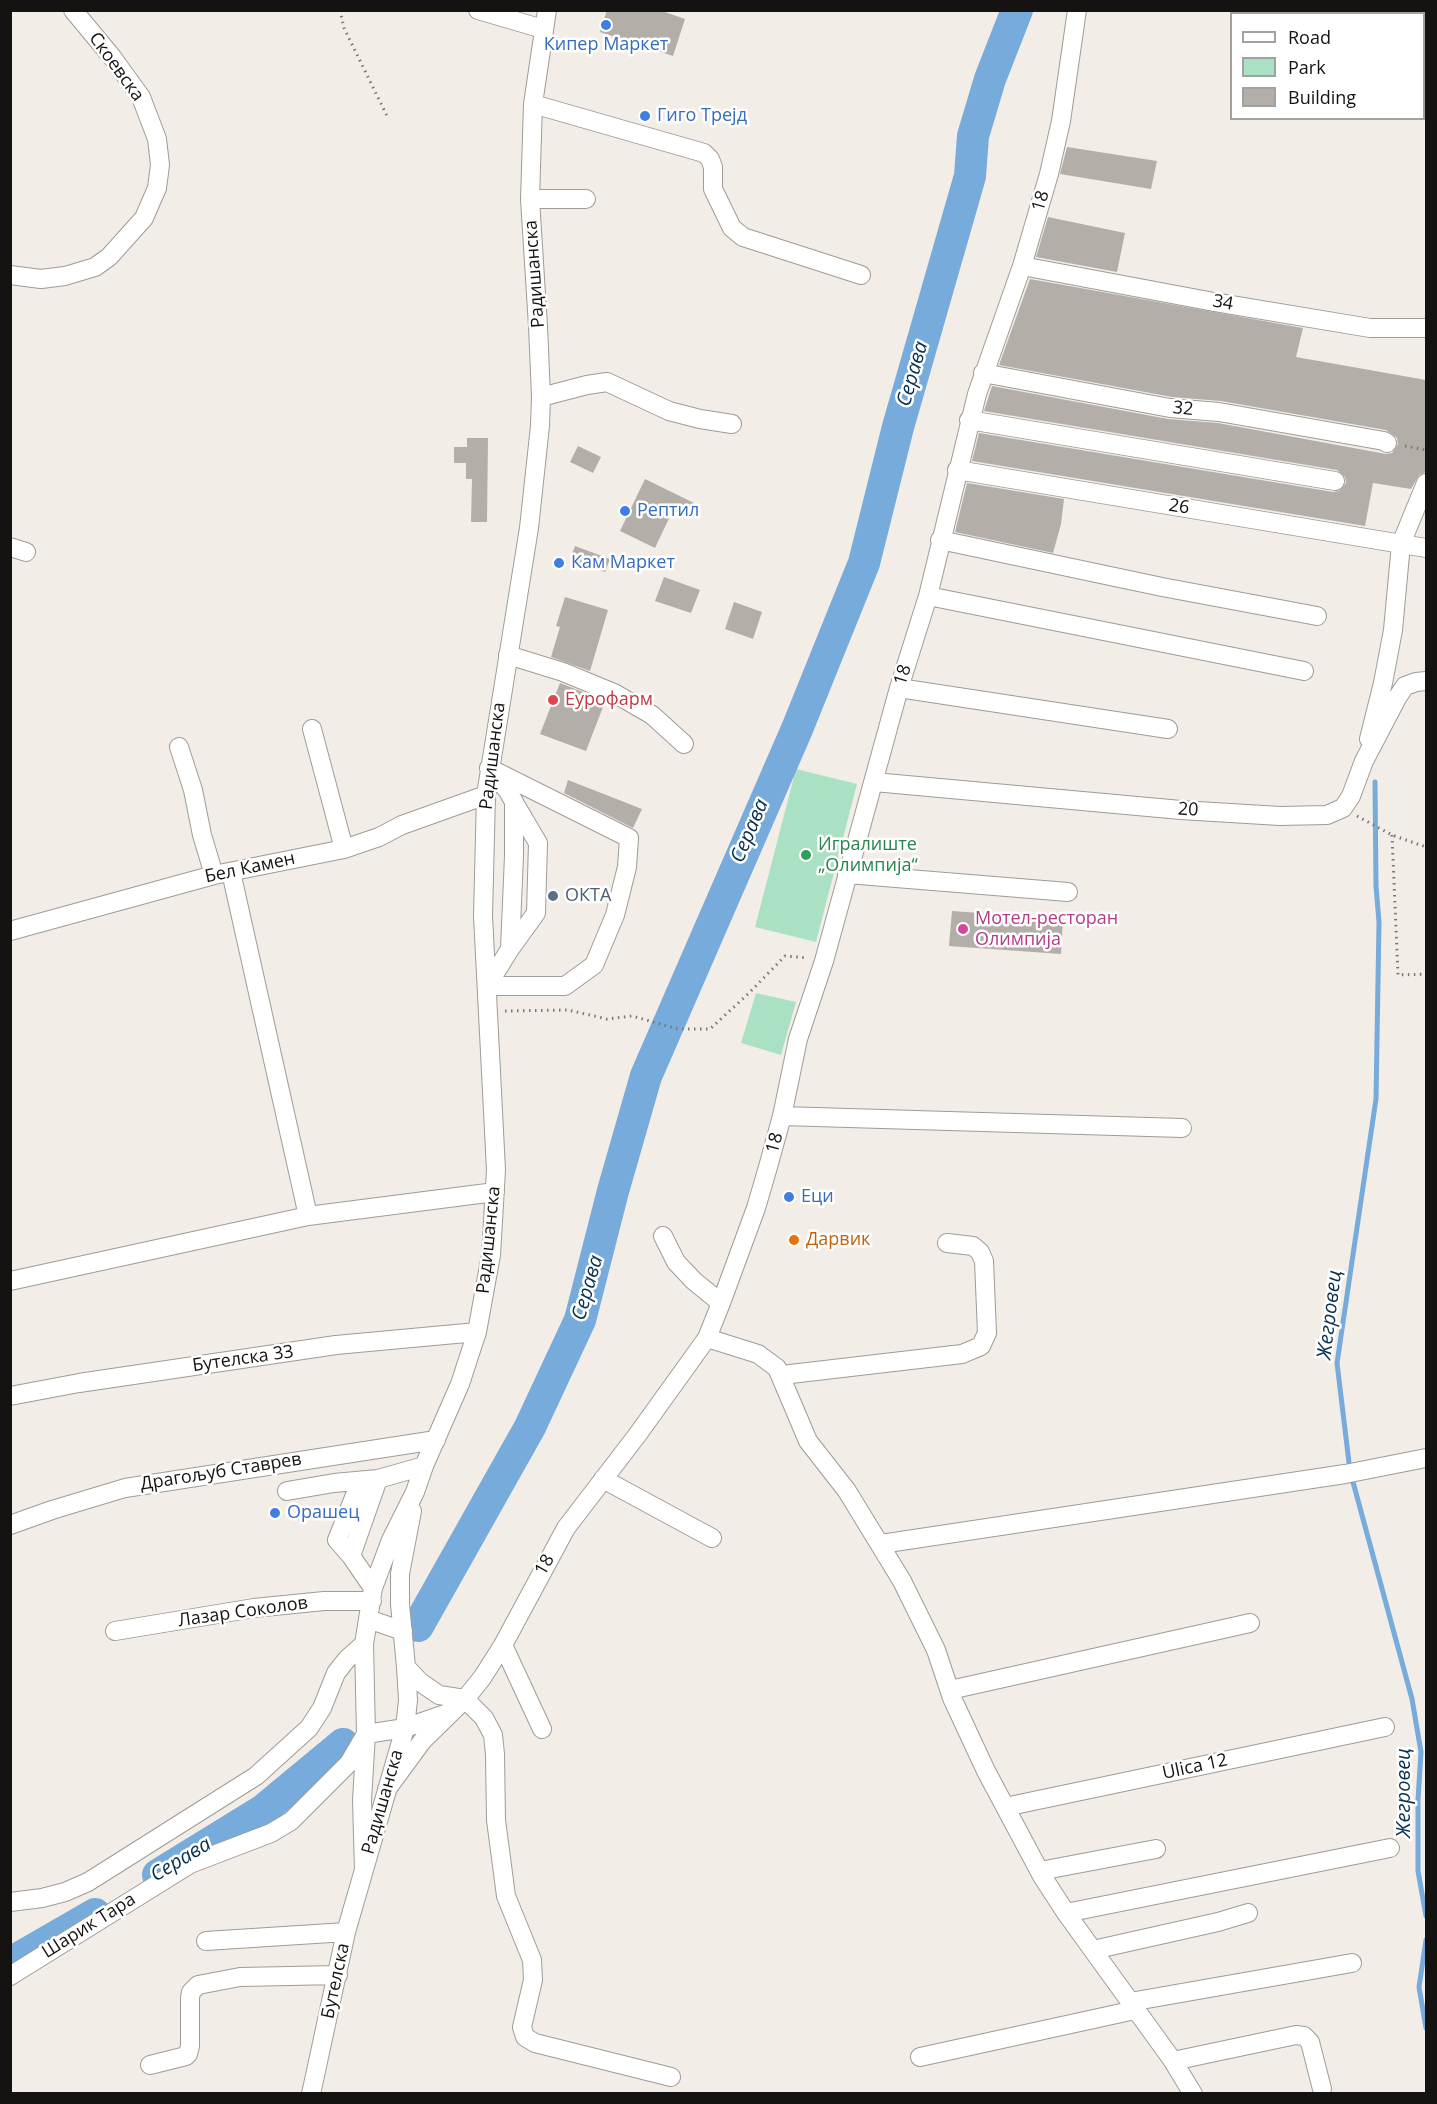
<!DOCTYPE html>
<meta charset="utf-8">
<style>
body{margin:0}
#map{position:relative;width:1437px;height:2104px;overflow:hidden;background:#f3ede7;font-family:"Open Sans",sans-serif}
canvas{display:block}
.frame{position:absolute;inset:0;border:12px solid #151311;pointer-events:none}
.legend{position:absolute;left:1230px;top:12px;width:195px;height:108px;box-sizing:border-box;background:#fff;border:2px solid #a1a1a0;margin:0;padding:8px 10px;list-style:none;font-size:18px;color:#151311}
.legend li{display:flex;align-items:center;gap:12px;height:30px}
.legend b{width:30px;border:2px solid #a1a1a0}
</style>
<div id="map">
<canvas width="1437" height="2104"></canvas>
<div class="frame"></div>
<ul class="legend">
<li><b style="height:8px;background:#fff"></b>Road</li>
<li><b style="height:16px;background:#abe1c3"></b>Park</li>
<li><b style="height:16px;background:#b4aea9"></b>Building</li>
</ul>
</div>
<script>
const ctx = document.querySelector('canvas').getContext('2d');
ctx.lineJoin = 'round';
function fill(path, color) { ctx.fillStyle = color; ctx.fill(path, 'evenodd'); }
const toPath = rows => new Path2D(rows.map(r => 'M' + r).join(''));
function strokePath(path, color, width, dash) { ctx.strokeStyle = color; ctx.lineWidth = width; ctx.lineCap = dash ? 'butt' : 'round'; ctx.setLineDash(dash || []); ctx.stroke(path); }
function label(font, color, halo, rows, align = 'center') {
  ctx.font = font + ' "Open Sans",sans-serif'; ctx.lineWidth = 5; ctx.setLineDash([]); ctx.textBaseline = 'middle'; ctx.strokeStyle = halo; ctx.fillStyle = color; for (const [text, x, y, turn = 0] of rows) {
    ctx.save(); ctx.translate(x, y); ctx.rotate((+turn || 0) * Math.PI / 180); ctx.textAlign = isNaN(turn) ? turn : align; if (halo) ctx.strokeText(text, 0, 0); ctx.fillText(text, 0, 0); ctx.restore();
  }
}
const green = toPath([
 [796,769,857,784,816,942,755,927],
 [756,993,796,1002,781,1055,741,1043]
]);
const stream = toPath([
 [1375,782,1376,886,1379,922,1376,1099,1337,1363,1350,1471,1412,1699,1421,1752,1418,1800,1418,1871,1426,1916],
 [1426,1940,1419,1987,1426,2028]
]);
const river = toPath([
 [418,1626,530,1427,580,1320,613,1191,646,1076,797,729,864,563,898,427,970,176,973,136,990,79,1017,10],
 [158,1875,262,1811,343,1744],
 [10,1963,95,1914]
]);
const building = toPath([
 [607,10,659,10,685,19,673,56,600,32],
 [1067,147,1157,161,1151,189,1060,174],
 [1048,217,1125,233,1117,272,1036,257],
 [1030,279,1303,328,1296,357,1426,380,1426,472,1419,475,1411,489,1373,483,1365,526,972,461,979,433,1333,492,1339,491,1346,483,1345,477,1337,470,984,411,992,386,1168,419,1218,423,1386,454,1392,453,1398,444,1397,438,1386,430,1221,401,1172,397,999,365],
 [467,438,488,438,487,522,471,522,472,479,466,479,466,463,454,463,454,447,467,447],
 [578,446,601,457,593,473,570,462],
 [645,479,694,503,687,517,673,510,655,548,620,531],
 [967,483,1064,499,1061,524,1053,553,955,532],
 [575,546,610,559,605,572,570,559],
 [664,577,700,590,691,613,655,601],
 [565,597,608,610,590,671,551,657,560,627,556,626],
 [734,602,762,612,753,639,725,629],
 [560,683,583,692,581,699,603,707,586,751,540,734],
 [568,780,642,809,633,828,564,793],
 [952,911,1063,919,1061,954,949,946]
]);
const path = toPath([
 [340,10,344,28,388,118],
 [1405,446,1426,450],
 [1357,816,1392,835,1426,847],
 [1392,835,1398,975,1426,974],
 [505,1011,568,1010,607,1019,632,1016,678,1029,710,1029,748,994,785,956,808,958]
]);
const minor = toPath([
 [478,10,543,29],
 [533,104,704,153,710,159,713,167,713,189,732,228,743,237,861,275],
 [530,199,586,199],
 [1022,266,1214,302,1370,328,1426,328],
 [10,275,41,279,65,276,95,267,109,257,144,218,157,188,160,165,157,139,141,97,112,57,73,10],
 [983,373,1170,408,1219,412,1384,441,1387,443],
 [541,397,587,385,607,382,669,411,700,419,732,424],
 [969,420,1335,481],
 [957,470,1426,548],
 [940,540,1162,587,1317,616],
 [10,547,26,552],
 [928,596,1304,671],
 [508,655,563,672,614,693,652,715,684,744],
 [899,688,1168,729],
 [312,729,344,849],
 [1369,739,1383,683,1393,630,1401,544,1426,483],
 [179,747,193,790,202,835,214,875],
 [874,782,1181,810,1280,816,1327,815,1343,808,1351,796,1364,761,1397,698,1405,686,1416,682,1426,681],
 [231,872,308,1216],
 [847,874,1068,892],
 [10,931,214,875,344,849,379,837,402,825,486,795],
 [510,949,536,913,538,843,515,804],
 [487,986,565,986,594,965,615,915,627,867,629,838,489,768],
 [487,986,510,949,514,856,514,802,508,791,494,774],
 [782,1116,1182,1128],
 [663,1236,676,1262,694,1281,721,1303],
 [10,1281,308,1216,495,1192],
 [707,1338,758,1354,777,1368,808,1441,847,1491,902,1581,936,1650,952,1698,986,1771,1042,1876,1066,1913,1173,2061,1193,2094],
 [782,1375,962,1354,981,1346,987,1333,984,1261,980,1252,973,1246,947,1243],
 [10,1396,79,1383,336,1345,477,1332],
 [603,1479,712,1538],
 [287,1491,334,1483,378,1479,424,1466],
 [10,1525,52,1510,125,1488,436,1440],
 [881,1544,1345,1474,1426,1458],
 [351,1556,337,1540,357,1490,376,1480],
 [373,1588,351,1556,378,1479],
 [368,1619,403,1631],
 [115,1631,254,1608,324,1601,372,1601],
 [503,1645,542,1729],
 [406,1667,420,1682,439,1695,465,1699,484,1718,493,1735,495,1754,496,1820,506,1896,532,1960,533,1980,522,2027,525,2037,535,2043,671,2077],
 [950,1690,1250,1623],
 [387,1789,423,1740,465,1699,482,1678,503,1645,566,1528,638,1434,707,1338,721,1303,756,1208,768,1167,782,1116,798,1039,824,961,899,688,928,596,977,394,1022,266,1049,174,1061,121,1077,10],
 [1005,1807,1385,1727],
 [364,1870,362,1800,366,1734,364,1644,373,1588,391,1540,415,1492,424,1466,460,1384,477,1332,491,1255,496,1170,483,916,486,795,529,528,540,426,541,397,538,326,530,199,533,104,547,10],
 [1040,1871,1156,1849],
 [10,1902,42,1898,65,1892,88,1882,256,1776,309,1728,322,1708,336,1673,347,1659,364,1644],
 [1066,1913,1390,1848],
 [206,1941,346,1932],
 [1093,1950,1218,1922,1248,1913],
 [10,1976,190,1864,271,1833,291,1821,349,1763,366,1734,405,1728,448,1713],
 [1130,2002,1352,1963],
 [920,2057,1135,2010],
 [1173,2061,1296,2035,1304,2036,1310,2042,1322,2089],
 [150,2065,186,2056,188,2054,190,2046,190,1998,191,1992,198,1985,240,1977,338,1975],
 [311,2094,346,1932,405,1728,408,1700,406,1667,400,1604,400,1574,412,1511]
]);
const markers = [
 [606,25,6,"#3f7fe0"],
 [645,116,6,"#3f7fe0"],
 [625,511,6,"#3f7fe0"],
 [559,563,6,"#3f7fe0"],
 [553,700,6,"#e0444e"],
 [806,855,6,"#2e9e5b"],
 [553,896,6,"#5c6f8a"],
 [963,929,6,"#d1479c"],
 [789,1197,6,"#3f7fe0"],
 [794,1240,6,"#e8710a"],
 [275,1513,6,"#3f7fe0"]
];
const shopNames = [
 ["Кипер Маркет",606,45,"center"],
 ["Гиго Трејд",657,116],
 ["Рептил",637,511],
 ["Кам Маркет",571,563],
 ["Еци",801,1197],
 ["Орашец",287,1513]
];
const streetNames = [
 ["Скоевска",116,67,54],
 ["18",1041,201,-74],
 ["Радишанска",535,274,-94],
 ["34",1223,303,10],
 ["32",1183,409,6],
 ["26",1179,507,9],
 ["18",903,675,-73],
 ["Радишанска",493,756,-83],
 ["20",1188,810,4],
 ["Бел Камен",250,868,-12],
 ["18",775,1143,-75],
 ["Радишанска",489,1240,-84],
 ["Бутелска 33",243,1359,-8],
 ["Драгољуб Ставрев",221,1472,-9],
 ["18",545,1565,-61],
 ["Лазар Соколов",243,1612,-8],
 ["Ulica 12",1195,1767,-12],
 ["Радишанска",383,1802,-74],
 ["Шарик Тара",89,1926,-32],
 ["Бутелска",336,1981,-78]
];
const healthNames = [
 ["Еурофарм",565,700]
];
const leisureNames = [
 ["Игралиште",818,845],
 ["„Олимпија“",818,866]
];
const serviceNames = [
 ["ОКТА",565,896]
];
const hotelNames = [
 ["Мотел-ресторан",975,919],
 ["Олимпија",975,940]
];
const foodNames = [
 ["Дарвик",806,1240]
];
const waterNames = [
 ["Серава",913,374,-74],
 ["Серава",750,831,-67],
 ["Серава",588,1288,-74],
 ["Жегровец",1330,1315,-83],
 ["Жегровец",1404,1793,-90],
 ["Серава",181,1860,-31]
];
fill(green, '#abe1c3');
strokePath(stream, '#76abdb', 5);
strokePath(river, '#76abdb', 32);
fill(building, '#b4aea9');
strokePath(minor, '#a09b95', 20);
strokePath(path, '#7a7672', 3, [1.5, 4.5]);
strokePath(minor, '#fff', 18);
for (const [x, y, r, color] of markers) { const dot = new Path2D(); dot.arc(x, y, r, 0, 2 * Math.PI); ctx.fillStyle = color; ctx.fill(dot); strokePath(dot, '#fff', 2); }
label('18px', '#366cbe', '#fff', shopNames, 'left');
label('18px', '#151311', '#fff', streetNames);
label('18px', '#be3a42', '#fff', healthNames, 'left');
label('18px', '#27864d', '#fff', leisureNames, 'left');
label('18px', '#4e5e75', '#fff', serviceNames, 'left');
label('18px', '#b23c85', '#fff', hotelNames, 'left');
label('18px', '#c56008', '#fff', foodNames, 'left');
label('italic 20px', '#073050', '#fff', waterNames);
</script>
